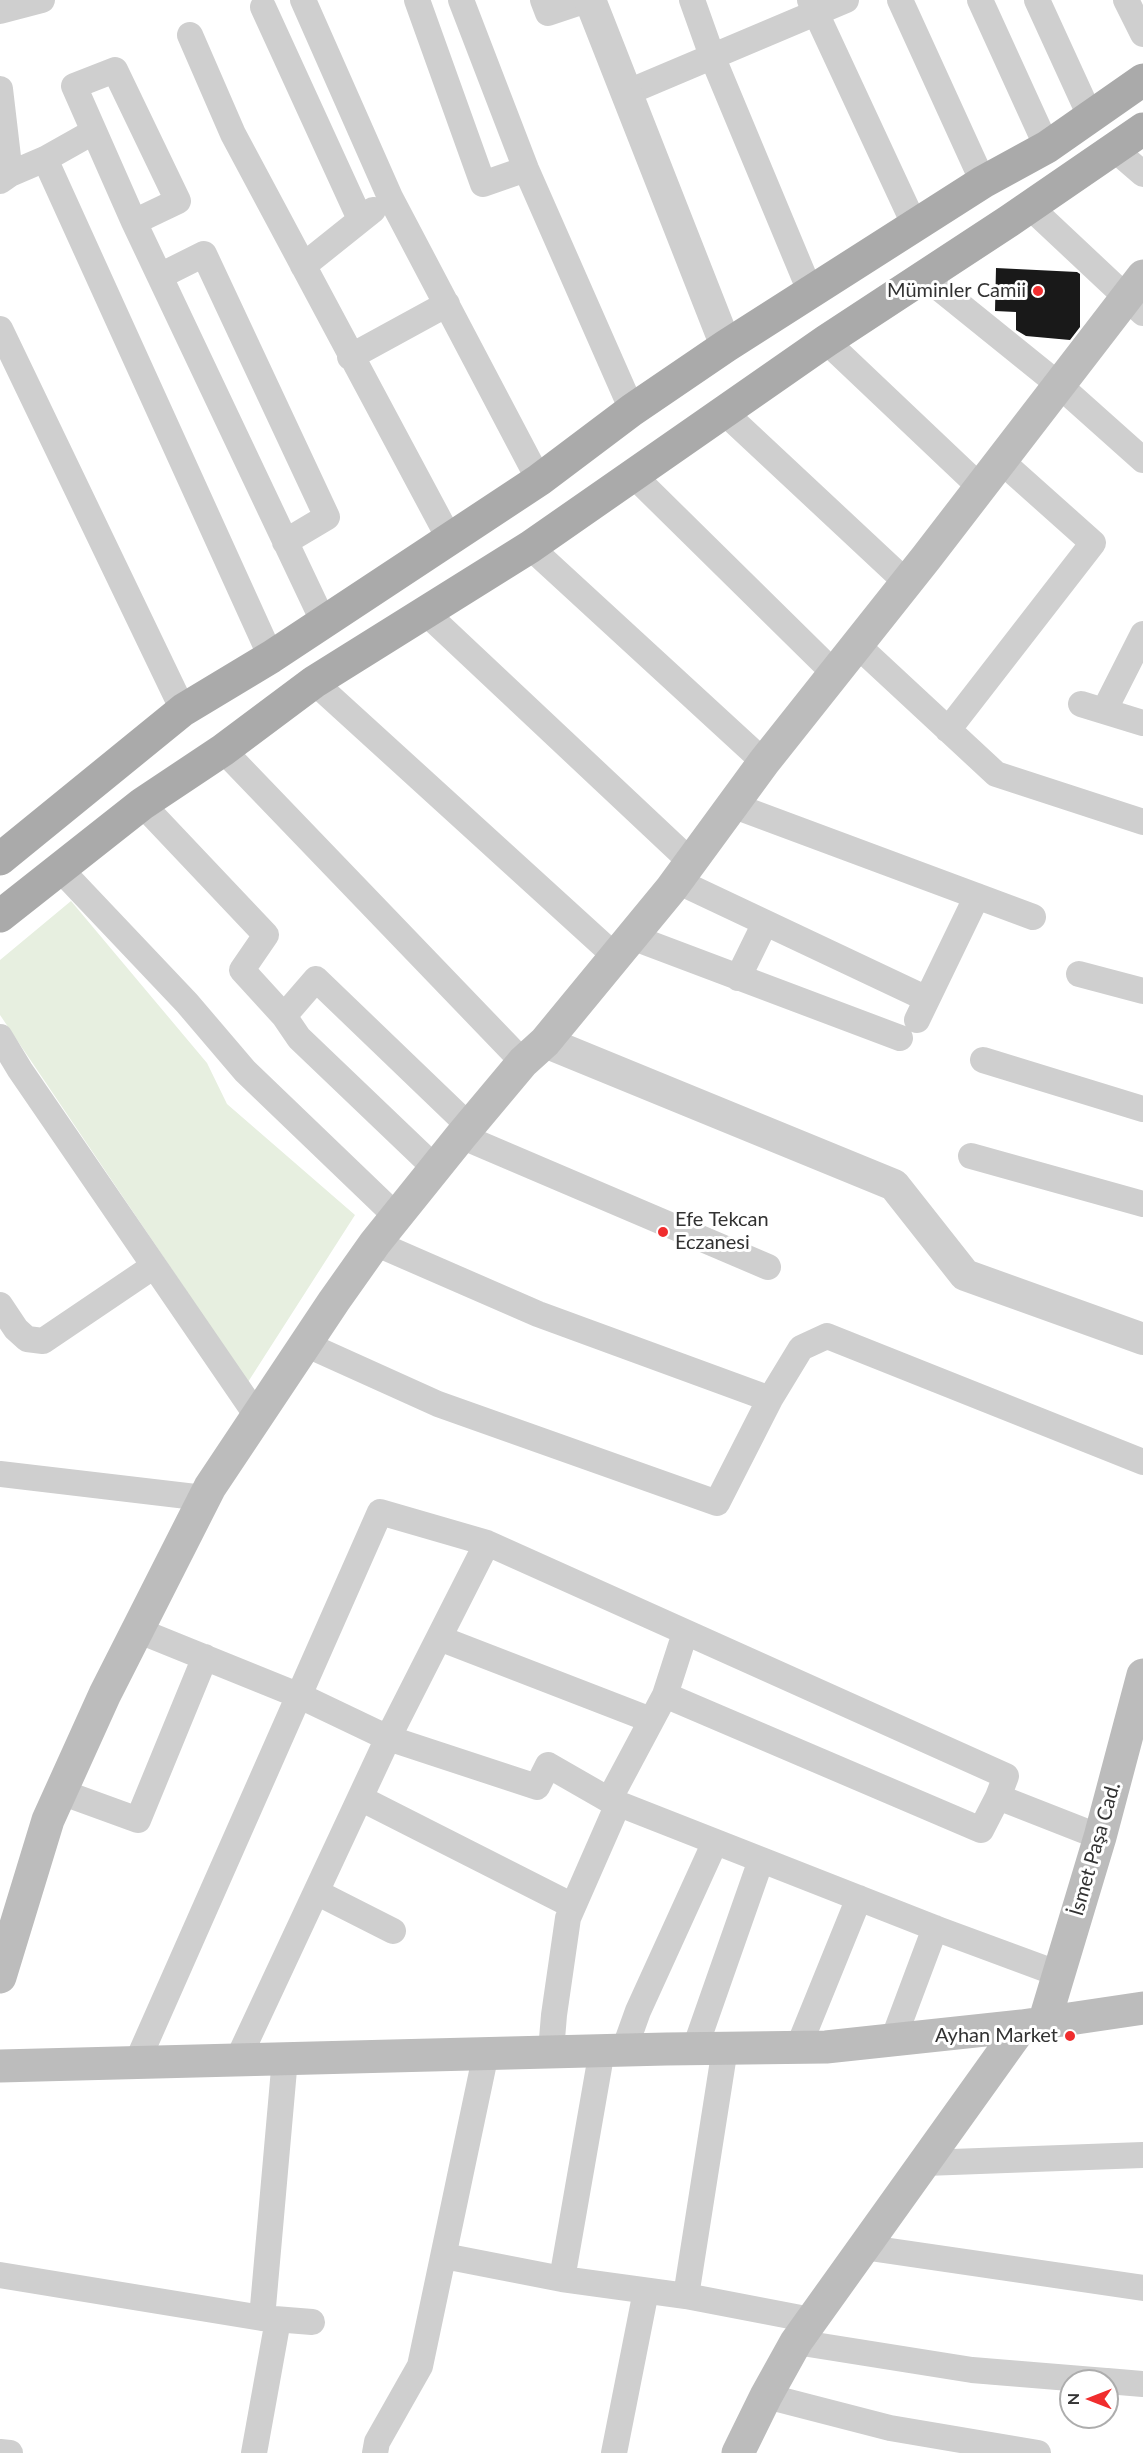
<!DOCTYPE html>
<meta charset="utf-8">
<style>
body{margin:0}
#map{position:relative;width:1143px;height:2453px;overflow:hidden;background:#fff;font-family:Lato,sans-serif}
canvas{display:block}
.north{position:absolute;left:1059px;top:2369px;width:60px;height:60px;box-sizing:border-box;background:#fff;border:2px solid #adadad;border-radius:50%;rotate:270deg;font-size:16px;font-weight:700;line-height:24px;text-align:center;color:#323232}
.north::after{content:'';display:block;margin:auto;width:21px;height:27px;background:#f02d2e;clip-path:polygon(50% 0,100% 100%,50% 72%,0 100%)}
</style>
<div id="map">
<canvas width="1143" height="2453"></canvas>
<div class="north">N</div>
</div>
<script>
const ctx = document.querySelector('canvas').getContext('2d');
ctx.lineJoin = 'round';
function fill(path, color) { ctx.fillStyle = color; ctx.fill(path, 'evenodd'); }
const toPath = rows => new Path2D(rows.map(r => 'M' + r).join(''));
function strokePath(path, color, width, dash) { ctx.strokeStyle = color; ctx.lineWidth = width; ctx.lineCap = dash ? 'butt' : 'round'; ctx.setLineDash(dash || []); ctx.stroke(path); }
function label(font, color, halo, rows, align = 'center') {
  ctx.font = font + ' Lato,sans-serif'; ctx.lineWidth = 6; ctx.setLineDash([]); ctx.textBaseline = 'middle'; ctx.strokeStyle = halo; ctx.fillStyle = color; for (const [text, x, y, turn = 0] of rows) {
    ctx.save(); ctx.translate(x, y); ctx.rotate((+turn || 0) * Math.PI / 180); ctx.textAlign = isNaN(turn) ? turn : align; if (halo) ctx.strokeText(text, 0, 0); ctx.fillText(text, 0, 0); ctx.restore();
  }
}
const green = toPath([
 [71,901,207,1063,227,1104,355,1215,248,1382,0,1015,0,960]
]);
const building = toPath([
 [996,268,1077,272,1080,274,1080,327,1070,340,1026,336,1016,330,1016,312,995,311]
]);
const minor = toPath([
 [303,0,390,197,539,480],
 [417,0,483,184,526,169],
 [461,0,526,169,632,410],
 [543,0,548,13,587,0],
 [692,0,712,56,810,291],
 [810,0,915,226],
 [900,0,983,182],
 [980,0,1047,147],
 [1037,0,1091,118],
 [1126,0,1143,34],
 [263,7,360,219],
 [0,11,42,0],
 [190,35,233,134,449,538],
 [0,89,10,174],
 [626,93,846,0],
 [1114,149,1143,174],
 [45,159,271,657],
 [0,181,10,174,45,159,93,132],
 [1030,207,1143,313],
 [134,222,178,201,115,70,74,86,134,222,324,623],
 [303,266,373,210],
 [160,276,204,254,327,517,285,542],
 [924,276,1059,385,1143,460],
 [0,329,183,710],
 [826,341,980,487],
 [350,357,447,304],
 [725,413,907,583],
 [633,475,834,673],
 [530,547,764,762],
 [425,612,691,862],
 [857,645,996,774,1143,822],
 [314,682,616,957],
 [1081,704,1143,723],
 [1104,711,1143,634],
 [948,730,1093,543,1000,460],
 [223,750,523,1062],
 [142,804,266,935,242,970,284,1016,316,979,470,1127],
 [732,805,1033,917],
 [60,869,187,1003,245,1071,396,1216],
 [677,881,927,999],
 [632,937,900,1038],
 [1079,974,1143,991],
 [738,978,765,923],
 [284,1016,299,1038,435,1168],
 [917,1020,977,896],
 [0,1037,20,1070,257,1416],
 [983,1060,1143,1109],
 [461,1136,768,1267],
 [971,1156,1143,1204],
 [375,1243,538,1314,770,1399],
 [0,1305,16,1329,27,1339,43,1341,154,1266],
 [305,1344,438,1404,717,1503,770,1399,801,1348,827,1336,1143,1462],
 [0,1474,204,1498],
 [137,1630,300,1696,388,1738,537,1787,548,1765,609,1800,940,1930,1059,1974],
 [439,1638,651,1720],
 [61,1792,138,1820,205,1657],
 [998,1797,1100,1837],
 [360,1798,573,1906],
 [609,1800,665,1695,685,1633],
 [316,1892,393,1931],
 [893,2040,935,1928],
 [695,2048,761,1860],
 [798,2048,859,1898],
 [624,2050,638,2011,715,1842],
 [551,2051,554,2015,568,1918,618,1804],
 [238,2059,388,1738,487,1543],
 [137,2062,380,1512,487,1543,1006,1776,998,1797,981,1830,665,1695],
 [925,2163,1143,2155],
 [863,2247,1143,2288],
 [444,2256,562,2279,686,2296,811,2320],
 [0,2275,262,2318,312,2322],
 [562,2279,602,2050],
 [686,2296,725,2048],
 [262,2318,285,2058],
 [796,2342,972,2370,1106,2381],
 [1107,2381,1143,2384],
 [766,2396,890,2428,1038,2453],
 [0,2452,10,2453],
 [254,2453,278,2320],
 [375,2453,377,2442,420,2366,486,2053],
 [614,2453,646,2291]
]);
const tertiary = toPath([
 [590,0,726,346],
 [545,1042,894,1185,965,1275,1143,1339]
]);
const secondary = toPath([
 [0,1977,48,1820,105,1694,210,1487,334,1301,375,1243,461,1136,523,1062,545,1042,671,889,764,762,926,558,1143,276],
 [1044,2023,1100,1837,1143,1675],
 [0,2066,666,2049,826,2047,1022,2026,1143,2008],
 [738,2453,766,2396,796,2342,1022,2026]
]);
const primary = toPath([
 [0,859,183,710,271,657,539,480,632,410,726,346,983,182,1047,147,1143,80],
 [0,916,142,804,223,750,314,682,530,547,826,341,1009,221,1143,129]
]);
const markers = [
 [1038,291,6,"#f02d2e"],
 [663,1232,6,"#f02d2e"],
 [1070,2036,6,"#f02d2e"]
];
const poiNames = [
 ["Müminler Camii",1026,291],
 ["Efe Tekcan",675,1220,"left"],
 ["Eczanesi",675,1243,"left"],
 ["Ayhan Market",1058,2036]
];
const streetNames = [
 ["İsmet Paşa Cad.",1095,1849,-74]
];
fill(green, '#e7efe0');
fill(building, '#191919');
strokePath(minor, '#cfcfcf', 26);
strokePath(tertiary, '#cfcfcf', 32);
strokePath(secondary, '#bcbcbc', 33);
strokePath(primary, '#aaa', 33);
for (const [x, y, r, color] of markers) { const dot = new Path2D(); dot.arc(x, y, r, 0, 2 * Math.PI); ctx.fillStyle = color; ctx.fill(dot); strokePath(dot, '#fff', 2); }
label('20px', '#323232', '#fff', poiNames, 'right');
label('20px', '#323232', '#fff', streetNames);
</script>
